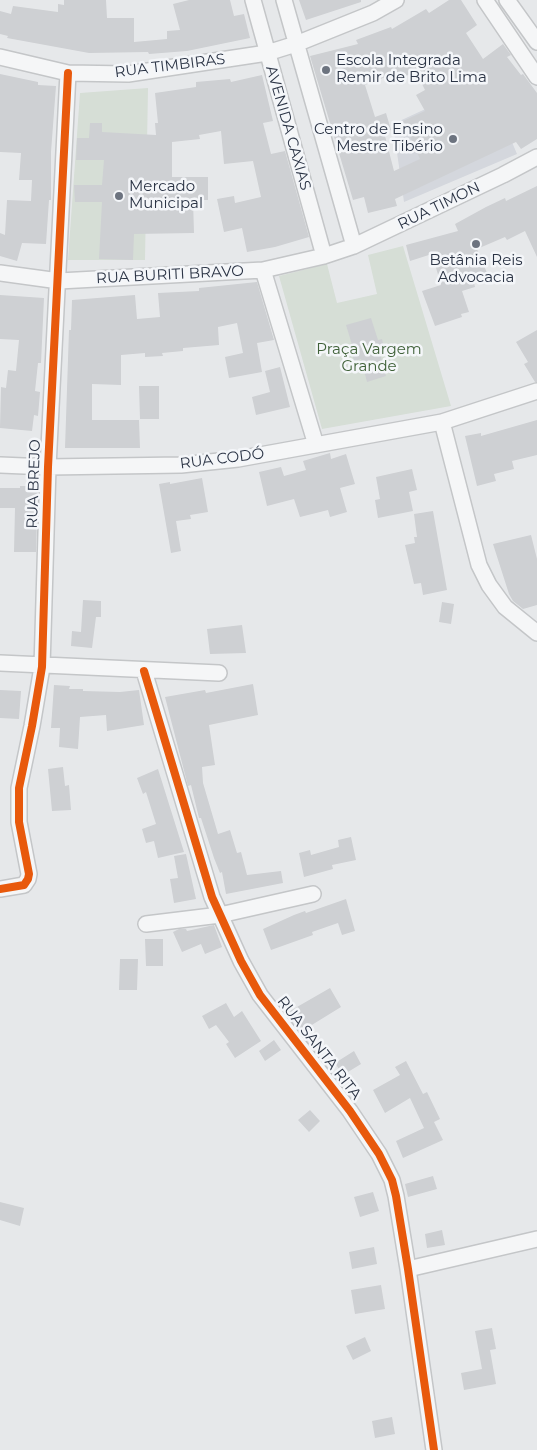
<!DOCTYPE html>
<meta charset="utf-8">
<style>
body{margin:0}
canvas{display:block;background:#e6e8ea}
</style>
<canvas width="537" height="1450"></canvas>
<script>
const ctx = document.querySelector('canvas').getContext('2d');
ctx.lineJoin = 'round';
function fill(path, color) { ctx.fillStyle = color; ctx.fill(path, 'evenodd'); }
const toPath = rows => new Path2D(rows.map(r => 'M' + r).join(''));
function strokePath(path, color, width, dash) { ctx.strokeStyle = color; ctx.lineWidth = width; ctx.lineCap = dash ? 'butt' : 'round'; ctx.setLineDash(dash || []); ctx.stroke(path); }
function label(font, color, halo, rows, align = 'center') {
  ctx.font = font + ' Montserrat,sans-serif'; ctx.lineWidth = 5; ctx.setLineDash([]); ctx.textBaseline = 'middle'; ctx.strokeStyle = halo; ctx.fillStyle = color; for (const [text, x, y, turn = 0] of rows) {
    ctx.save(); ctx.translate(x, y); ctx.rotate((+turn || 0) * Math.PI / 180); ctx.textAlign = isNaN(turn) ? turn : align; if (halo) ctx.strokeText(text, 0, 0); ctx.fillText(text, 0, 0); ctx.restore();
  }
}
const built = toPath([
 [486,81,517,154,404,202,393,124]
]);
const green = toPath([
 [148,88,145,260,68,260,80,93],
 [403,246,451,406,322,429,279,276,327,264,337,303,377,294,368,255]
]);
const building = toPath([
 [64,0,106,0,107,18,134,18,134,42,167,39,167,31,180,30,173,4,189,0,230,0,234,16,244,14,250,38,187,51,149,54,148,52,89,53,7,38,8,36,0,34,0,11,11,14,13,6,58,12,58,4,64,5],
 [299,0,361,0,361,2,306,20],
 [449,0,461,0,477,25,466,33,483,59,503,44,511,55,507,57,521,75,523,74,537,93,537,139,521,149,516,142,395,199,397,206,368,213,364,197,353,200,310,56,358,44,356,40,391,27,392,29,426,9,429,13],
 [416,72,425,90,416,95,425,111,403,121,420,159,394,171,384,132,391,130,386,113,375,117,365,85,393,74,395,80],
 [0,74,38,82,38,85,56,86,51,152,51,200,49,200,46,244,22,243,17,261,0,256,0,233,5,235,7,200,31,201,32,180,19,180,21,153,0,152],
 [262,75,273,121,263,123,271,154,285,151,309,237,275,247,247,252,242,228,224,232,217,199,234,196,235,203,261,197,253,161,224,164,221,131,199,135,200,139,172,142,172,177,208,177,208,200,193,200,194,233,134,234,133,260,99,259,102,202,75,202,74,185,102,185,104,160,76,160,77,138,89,138,90,123,102,123,102,132,156,135,155,123,158,123,155,93,196,87,196,82,230,79,231,82],
 [537,186,537,257,525,231,507,240,505,237,477,249,487,273,473,279,475,287,462,291,469,312,461,314,462,317,435,326,422,291,441,285,432,254,410,261,406,245,458,231,455,224,486,207,505,198,506,201],
 [257,282,274,340,257,343,262,372,229,378,225,357,243,353,237,323,218,327,219,345,183,348,183,351,162,353,163,356,145,357,145,353,121,355,121,385,92,384,92,420,139,420,140,448,65,448,69,330,71,330,72,300,135,295,137,319,160,317,158,293,199,291,199,288],
 [0,295,44,298,41,363,38,363,35,391,40,392,38,416,34,415,32,431,0,428,1,387,6,388,8,370,16,371,19,340,0,339],
 [371,318,378,340,382,339,385,352,380,354,386,376,367,382,361,359,354,361,350,348,353,348,346,325],
 [537,330,537,382,535,382,524,364,528,362,516,342],
 [280,367,290,407,256,415,252,397,270,392,265,371],
 [139,386,159,386,159,419,140,419],
 [537,420,537,455,512,461,514,469,494,474,496,481,477,486,465,436,481,433,481,436],
 [330,453,331,459,346,454,355,484,340,488,347,512,330,517,328,510,300,517,294,499,267,506,259,472,281,467,284,476,306,470,303,461],
 [412,469,417,490,409,492,413,511,378,518,375,500,380,499,376,477],
 [202,478,208,512,190,515,191,519,176,521,181,551,171,553,159,484,170,482,170,484],
 [20,486,38,486,36,552,14,552,15,508,0,508,0,488,20,488],
 [433,511,447,590,423,595,421,583,414,584,405,545,415,543,414,537,417,537,414,514],
 [531,535,537,559,537,605,523,609,513,601,509,594,493,544],
 [83,600,101,601,101,617,96,617,92,648,71,646,72,631,81,632],
 [442,602,454,604,451,624,439,622],
 [242,625,246,653,210,654,207,629],
 [253,684,258,715,209,725,215,765,202,767,203,783,218,834,230,830,237,853,241,852,247,875,281,871,283,883,226,894,222,872,220,873,214,858,201,818,199,818,191,785,188,786,165,697,205,690,206,693],
 [54,685,70,686,69,689,83,689,83,691,120,692,139,690,144,725,107,731,106,715,80,717,78,749,59,747,60,728,51,728],
 [0,690,21,691,19,719,0,718],
 [63,767,65,786,69,785,71,810,52,811,48,769],
 [158,769,184,852,158,858,154,841,146,843,142,829,156,824,146,792,143,794,137,778],
 [351,837,356,860,332,865,333,869,304,877,299,853,310,850,311,855,339,847,338,840],
 [186,854,196,899,174,903,170,879,178,878,174,856],
 [346,899,355,931,342,935,338,923,312,932,313,935,271,950,263,929,294,915,305,911,306,913],
 [214,925,222,947,205,954,201,944,182,952,173,932,179,929,186,929,187,931],
 [145,939,163,939,163,966,146,966],
 [120,959,138,959,137,990,119,990],
 [330,988,341,1007,302,1031,290,1011],
 [226,1003,234,1017,242,1011,261,1041,235,1058,226,1044,229,1042,216,1025,209,1029,202,1016],
 [274,1040,281,1050,265,1061,259,1051],
 [354,1051,361,1064,343,1075,335,1063],
 [406,1061,423,1094,427,1092,440,1119,434,1122,443,1140,403,1158,396,1141,424,1128,410,1098,385,1113,373,1090,400,1075,395,1067],
 [310,1110,320,1121,309,1132,298,1120],
 [433,1176,437,1189,408,1197,405,1184],
 [373,1192,379,1211,360,1217,354,1197],
 [0,1202,24,1208,20,1226,0,1220],
 [442,1230,445,1245,427,1248,425,1234],
 [374,1247,377,1264,352,1269,349,1252],
 [381,1285,385,1309,355,1314,351,1290],
 [492,1328,496,1349,490,1350,496,1384,464,1390,461,1373,482,1369,475,1331],
 [365,1337,371,1351,353,1360,346,1346],
 [392,1417,395,1434,375,1438,372,1421]
]);
const minor = toPath([
 [253,0,324,256],
 [284,0,354,246],
 [485,0,537,77],
 [507,0,537,42],
 [0,57,68,73,128,74,267,53,296,44,373,13,396,0],
 [263,270,316,445],
 [0,273,59,281,263,270,324,256,354,246,503,175,537,157],
 [442,422,479,565,489,585,505,607,537,633],
 [0,465,48,467,181,465,238,459,442,422,537,391],
 [0,663,219,673],
 [144,671,212,897,241,961,260,995,350,1111,379,1154,392,1180,396,1196,408,1269,434,1450],
 [0,889,24,885,28,879,29,874,19,822,19,788,32,726,42,667,48,467,68,73],
 [146,924,220,915,313,894],
 [408,1269,537,1239]
]);
const cycleway = toPath([
 [144,671,212,897,241,961,260,995,350,1111,379,1154,392,1180,396,1196,408,1269,434,1450],
 [0,889,24,885,28,879,29,874,19,822,19,788,32,726,42,667,48,467,68,73]
]);
const markers = [
 [326,70,5,"#6c737f"],
 [453,139,5,"#6c737f"],
 [119,196,5,"#6c737f"],
 [476,244,5,"#6c737f"]
];
const poiNames = [
 ["Escola Integrada",336,61],
 ["Remir de Brito Lima",336,78],
 ["Centro de Ensino",443,130,"right"],
 ["Mestre Tibério",443,147,"right"],
 ["Mercado",129,187],
 ["Municipal",129,204],
 ["Betânia Reis",476,261,"center"],
 ["Advocacia",476,278,"center"]
];
const streetNames = [
 ["RUA TIMBIRAS",170,66,-7],
 ["AVENIDA CAXIAS",288,128,74],
 ["RUA TIMON",439,206,-26],
 ["RUA BURITI BRAVO",170,275,-3],
 ["RUA CODÓ",222,459,-7],
 ["RUA BREJO",34,484,-88],
 ["RUA SANTA RITA",319,1048,52]
];
const parkNames = [
 ["Praça Vargem",369,350],
 ["Grande",369,367]
];
fill(built, '#d4d7dd');
fill(green, '#d6ded6');
fill(building, '#ced0d3');
strokePath(minor, '#c4c6c8', 18);
strokePath(minor, '#f5f6f7', 15);
strokePath(cycleway, '#e8590c', 8);
for (const [x, y, r, color] of markers) { const dot = new Path2D(); dot.arc(x, y, r, 0, 2 * Math.PI); ctx.fillStyle = color; ctx.fill(dot); strokePath(dot, '#f4f6f9', 2); }
label('15px', '#2b3445', '#f4f6f9', poiNames, 'left');
label('15px', '#2b3445', '#f4f6f9', streetNames);
label('15px', '#3f6138', '#f4f6f9', parkNames);
</script>
